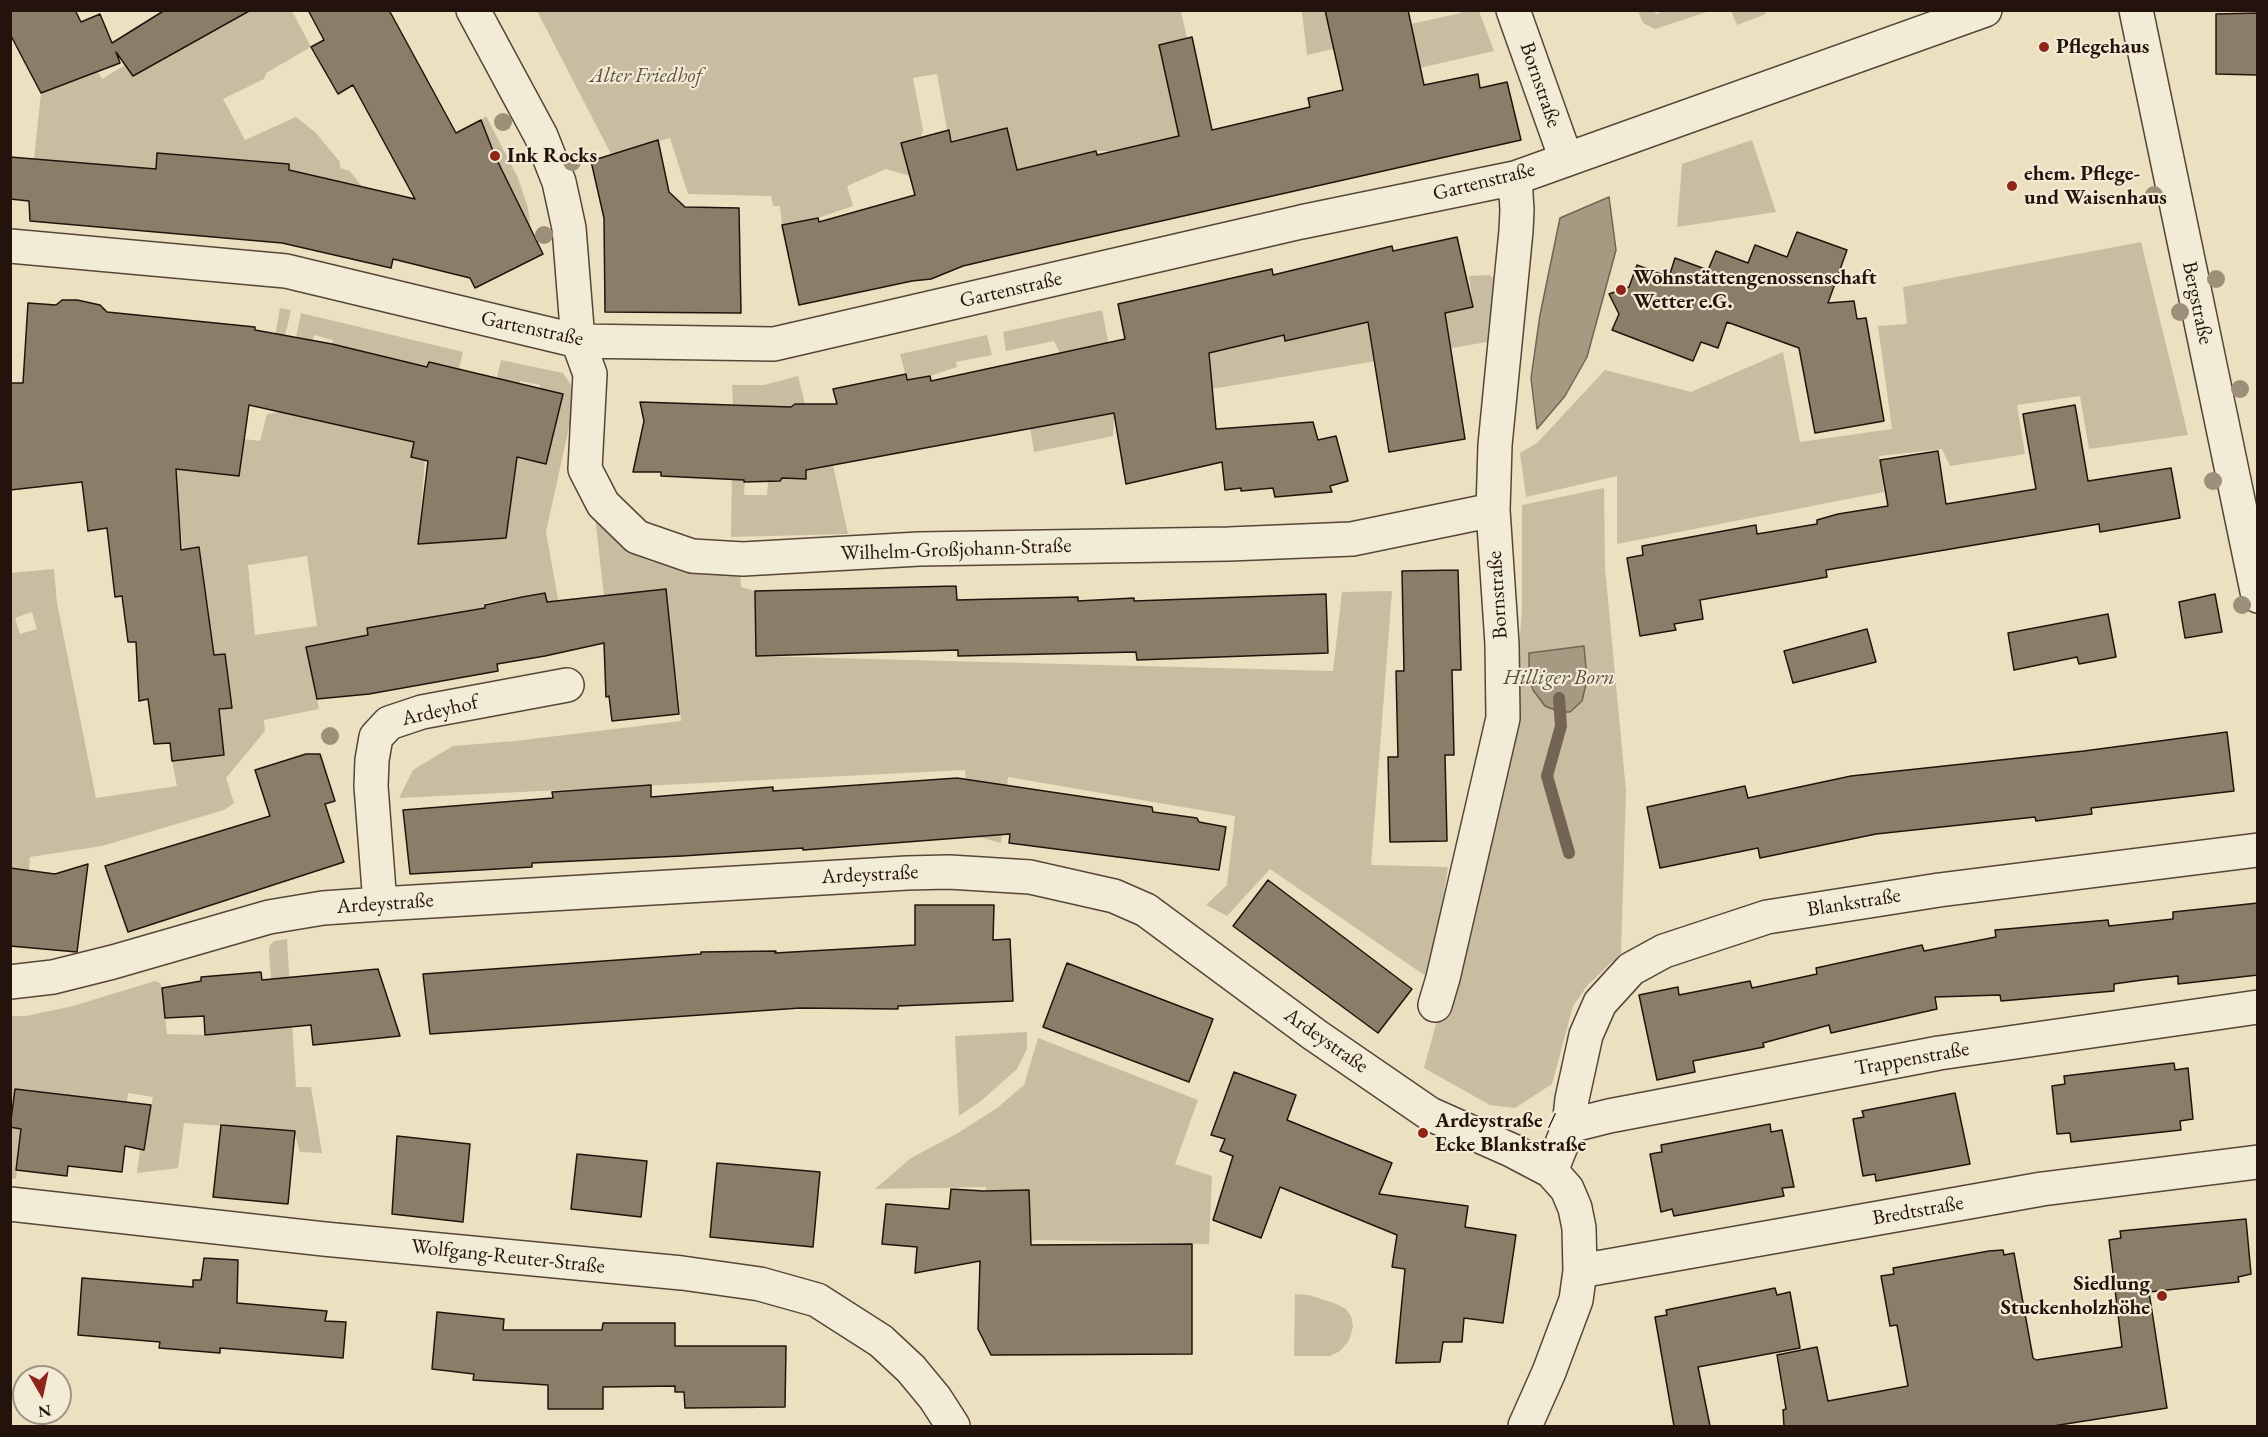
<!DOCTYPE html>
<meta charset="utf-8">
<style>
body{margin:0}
#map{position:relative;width:2268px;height:1437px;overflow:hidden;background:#ebe0bf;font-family:"EB Garamond",serif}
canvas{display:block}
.frame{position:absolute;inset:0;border:12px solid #24130c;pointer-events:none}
.north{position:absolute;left:12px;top:1365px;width:60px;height:60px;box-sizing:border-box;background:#f2ebd5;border:2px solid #a09585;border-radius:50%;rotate:171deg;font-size:16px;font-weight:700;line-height:24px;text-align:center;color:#24130c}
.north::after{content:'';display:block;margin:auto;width:21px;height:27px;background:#8f2418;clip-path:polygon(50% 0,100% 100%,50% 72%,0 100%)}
</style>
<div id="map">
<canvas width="2268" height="1437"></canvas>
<div class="frame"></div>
<div class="north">N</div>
</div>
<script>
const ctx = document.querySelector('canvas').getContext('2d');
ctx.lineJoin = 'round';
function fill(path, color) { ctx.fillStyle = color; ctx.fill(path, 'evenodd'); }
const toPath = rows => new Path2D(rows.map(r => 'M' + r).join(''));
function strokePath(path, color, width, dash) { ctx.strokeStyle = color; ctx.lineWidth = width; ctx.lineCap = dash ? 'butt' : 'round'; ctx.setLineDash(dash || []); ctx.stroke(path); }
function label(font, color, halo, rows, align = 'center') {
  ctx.font = font + ' "EB Garamond",serif'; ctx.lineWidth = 4.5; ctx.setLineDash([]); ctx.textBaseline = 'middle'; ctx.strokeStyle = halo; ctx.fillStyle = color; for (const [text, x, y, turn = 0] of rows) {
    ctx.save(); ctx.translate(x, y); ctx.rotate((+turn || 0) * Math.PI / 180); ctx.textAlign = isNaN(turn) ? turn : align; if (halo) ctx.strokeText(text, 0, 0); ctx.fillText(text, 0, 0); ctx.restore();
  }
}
const green = toPath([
 [1101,10,1181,11,1187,38,1159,45,1180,136,1112,151,1096,151,1019,180,1007,128,949,141,937,74,913,78,923,130,910,176,886,169,847,186,853,206,818,218,782,225,780,206,773,206,771,196,688,194,670,138,611,154,537,11,1096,11,1091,13],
 [1310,10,1366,11,1411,24,1461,13,1461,11,1479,11,1494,51,1384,76,1373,40,1307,55,1302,12],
 [1665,10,1710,10,1710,11,1655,29,1643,23,1638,11,1654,11,1656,14],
 [244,11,292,11,311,47,266,73,264,79,223,99,245,140,296,117,316,133,340,162,340,168,350,171,363,188,289,170,289,164,162,153,157,153,156,169,34,159,41,93,98,72,102,79,125,65,134,76,230,23,228,18],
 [1731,11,1765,11,1766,14,1737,25],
 [486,116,518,178,528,208,531,231,495,156,481,120],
 [1752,140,1776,212,1677,227,1682,164],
 [2141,242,2188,435,2089,449,2080,396,2017,405,2025,454,1950,466,1942,449,1879,456,1884,492,1617,544,1617,476,1526,497,1520,453,1537,443,1605,370,1691,392,1783,352,1800,442,1892,429,1878,326,1907,324,1903,287],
 [1489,275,1495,279,1497,285,1493,341,1212,389,1210,353,1284,335,1285,341,1407,313,1409,321,1473,307,1469,276],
 [280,308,291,310,273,387,266,386],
 [1102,310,1123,418,1114,419,1113,436,1034,452,1030,427,1060,353,1054,341,1006,351,1003,332],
 [301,313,463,352,458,373,440,365,429,363,427,366,414,364,332,345,333,340,314,335,313,341,296,337],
 [987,335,992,355,956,362,957,367,930,376,907,380,900,354],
 [501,360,563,373,574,390,575,400,546,532,561,615,549,617,545,592,485,603,485,608,367,628,368,635,307,647,319,709,264,720,265,731,226,778,234,803,224,810,102,846,30,857,29,870,11,868,11,573,54,569,57,603,96,798,177,786,172,761,206,757,219,709,231,708,227,669,225,654,211,655,208,608,199,547,183,550,180,523,127,464,238,476,244,439,260,441,267,414,280,412,414,442,411,457,425,460,418,544,506,538,504,454,546,464,563,394,540,388,540,385,520,381,520,384,497,378],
 [307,556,317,626,255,635,248,565],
 [32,612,37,629,20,634,15,618],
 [798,376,805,404,791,407,733,404,732,385,764,385],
 [820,406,848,534,731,537,732,474,745,476,744,495,767,495,768,481,782,478,806,479,809,428],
 [1604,488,1605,568,1626,791,1621,953,1587,986,1573,1006,1552,1084,1515,1108,1490,1105,1424,1068,1518,723,1519,649,1522,608,1522,505],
 [595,517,621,546,647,560,680,570,740,573,741,587,755,591,756,656,1333,671,1342,592,1392,591,1371,865,1448,867,1430,979,1270,869,1227,916,1206,905,1227,885,1235,816,1008,777,1001,843,971,835,965,770,399,798,413,770,453,746,515,741,681,721,666,589,604,596],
 [287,939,296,1087,311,1087,322,1153,300,1152,294,1131,184,1123,178,1168,137,1173,140,1149,144,1150,153,1097,128,1093,127,1102,15,1089,11,1123,11,1016,26,1016,73,1006,155,981,160,983,162,988,167,1034,205,1035,275,1029,269,951,270,945,275,941],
 [1027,1032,1027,1049,1017,1069,981,1101,959,1116,955,1036],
 [1038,1038,1198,1100,1175,1164,1212,1176,1209,1244,1039,1240,983,1244,986,1187,875,1189,911,1158,958,1133,997,1108,1024,1085],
 [10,1127,21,1129,16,1179,11,1178],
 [1295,1294,1309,1295,1334,1303,1346,1309,1351,1316,1353,1326,1351,1334,1348,1342,1340,1351,1330,1356,1294,1356]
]);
const water = toPath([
 [1609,197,1616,250,1587,357,1565,396,1537,429,1531,378,1540,315,1560,218,1609,197],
 [1584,646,1587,680,1582,701,1570,712,1560,712,1545,706,1533,690,1529,675,1529,653,1584,646]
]);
const stream = toPath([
 [1559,698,1561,726,1547,776,1569,853]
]);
const building = toPath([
 [10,10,75,10,81,22,100,14,112,43,165,10,251,10,133,76,116,52,120,63,41,93,10,34,10,10],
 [308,10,389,10,456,133,481,120,495,156,543,254,475,288,470,278,393,259,391,268,282,243,30,221,29,201,10,199,10,157,156,169,157,153,289,164,289,170,415,199,353,85,338,94,311,47,324,40,308,10],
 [1325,10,1408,10,1424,85,1478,74,1480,88,1507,82,1521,140,997,258,963,266,931,279,912,281,799,305,782,225,818,218,819,222,915,195,901,143,949,130,951,142,1007,128,1017,170,1096,151,1097,155,1179,136,1159,45,1192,37,1212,130,1310,107,1308,98,1343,90,1325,10],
 [2258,13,2258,75,2216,74,2216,14,2258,13],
 [658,140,669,192,685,207,739,208,741,313,605,312,604,218,591,161,658,140],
 [1797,232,1847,250,1828,303,1854,301,1857,319,1866,318,1884,421,1815,433,1799,348,1727,322,1718,348,1701,342,1693,361,1612,330,1619,314,1609,294,1629,287,1637,265,1669,277,1675,258,1708,270,1716,251,1748,263,1755,245,1787,257,1797,232],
 [1457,237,1473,307,1445,313,1465,439,1389,452,1368,322,1285,341,1284,335,1209,353,1216,429,1313,422,1318,440,1336,436,1348,481,1330,486,1332,492,1275,497,1273,488,1241,491,1241,488,1225,490,1222,462,1126,484,1114,413,806,470,806,479,782,478,780,481,744,482,744,480,661,476,661,472,633,472,644,421,640,402,791,407,795,404,837,404,833,389,906,374,907,380,930,376,931,381,1125,339,1118,304,1272,269,1273,275,1392,246,1393,251,1457,237],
 [62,300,77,300,100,305,107,312,255,327,255,330,332,344,427,367,429,362,563,394,546,464,517,457,506,538,418,544,428,461,411,457,414,442,249,405,239,476,176,469,181,550,199,547,214,655,225,654,232,708,219,709,224,755,172,761,170,743,154,744,148,699,139,701,136,642,128,642,122,596,115,597,107,528,88,531,82,482,10,490,10,383,23,383,28,303,56,305,62,300],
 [2075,405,2088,481,2171,468,2180,518,2100,532,2099,524,1826,570,1827,577,1700,600,1703,619,1674,624,1676,630,1640,636,1627,558,1643,555,1642,546,1756,525,1757,534,1817,524,1817,520,1838,514,1888,506,1880,460,1938,451,1946,504,2036,489,2023,414,2075,405],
 [1458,570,1461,670,1452,670,1454,755,1445,755,1447,841,1390,842,1388,757,1398,757,1396,671,1404,671,1402,571,1458,570],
 [956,586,957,600,1078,597,1078,601,1134,598,1134,601,1326,594,1328,653,1137,660,1136,652,958,656,958,650,756,656,755,591,956,586],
 [666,589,679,714,612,721,609,696,606,697,604,643,545,656,497,664,498,671,369,694,317,699,306,647,368,635,367,628,485,608,485,605,522,597,545,593,547,602,666,589],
 [2215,594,2222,632,2185,638,2179,602,2215,594],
 [2108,614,2116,657,2079,664,2077,657,2014,670,2008,633,2108,614],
 [1867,629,1876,662,1793,683,1784,651,1867,629],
 [2227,732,2234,791,2091,808,2092,814,2036,821,2035,817,1876,834,1760,858,1758,848,1660,868,1647,807,1745,786,1748,798,1851,776,2084,751,2227,732],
 [306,754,320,754,335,801,325,804,344,862,128,932,105,866,270,816,255,770,306,754],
 [957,778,1152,807,1153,812,1197,818,1199,822,1226,827,1219,870,1009,843,1010,834,803,850,803,848,682,856,532,863,532,867,410,874,403,810,553,798,552,792,651,785,651,797,773,787,773,791,957,778],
 [88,864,77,952,10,946,10,868,55,874,88,864],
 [1268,880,1412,989,1378,1033,1233,926,1268,880],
 [2258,903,2258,975,2178,984,2178,976,2142,980,2114,984,2114,991,2001,1001,2000,995,1935,997,1937,1009,1831,1033,1829,1025,1763,1043,1764,1047,1693,1061,1695,1072,1657,1080,1639,995,1678,987,1679,995,1750,981,1752,988,1817,974,1816,968,1922,945,1924,951,1996,937,1995,930,2108,920,2109,926,2173,919,2173,912,2258,903],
 [915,905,994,905,993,940,1010,939,1013,1001,898,1006,898,1009,800,1008,430,1034,423,974,701,954,701,952,776,951,775,953,915,945,915,905],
 [1067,963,1213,1019,1189,1082,1043,1027,1067,963],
 [378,969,400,1036,313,1045,311,1025,205,1035,204,1016,165,1018,162,988,201,981,201,977,261,972,262,980,378,969],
 [2174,1063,2175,1070,2188,1068,2193,1119,2180,1121,2181,1130,2071,1142,2070,1133,2057,1134,2052,1086,2065,1084,2064,1076,2174,1063],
 [1234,1072,1296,1095,1287,1120,1392,1163,1379,1194,1468,1206,1465,1227,1516,1235,1503,1323,1464,1318,1462,1342,1443,1342,1440,1362,1396,1363,1405,1269,1392,1267,1397,1235,1280,1187,1261,1238,1213,1220,1233,1156,1220,1151,1225,1139,1211,1135,1234,1072],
 [15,1089,151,1105,144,1150,125,1146,122,1172,68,1166,67,1176,16,1170,21,1129,10,1127,15,1089],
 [1955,1093,1970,1164,1876,1181,1875,1174,1863,1176,1853,1119,1864,1117,1862,1111,1955,1093],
 [1770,1124,1771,1132,1782,1130,1794,1187,1782,1188,1784,1196,1674,1216,1672,1209,1661,1212,1650,1154,1662,1152,1661,1145,1770,1124],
 [221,1125,295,1131,288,1204,213,1197,221,1125],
 [397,1136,470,1144,463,1222,392,1214,397,1136],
 [577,1154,647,1161,641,1217,571,1209,577,1154],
 [717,1163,820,1172,813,1247,710,1237,717,1163],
 [951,1189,983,1191,1029,1190,1031,1245,1192,1244,1192,1354,991,1355,978,1329,980,1261,915,1273,917,1247,882,1244,886,1204,949,1209,951,1189],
 [2246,1219,2251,1274,2238,1277,2239,1282,2149,1292,2167,1408,2053,1426,1784,1426,1783,1410,1786,1409,1777,1355,1817,1347,1828,1401,1908,1386,1897,1325,1890,1326,1881,1276,1894,1274,1893,1268,1989,1251,2003,1250,2004,1255,2014,1253,2033,1358,2036,1360,2122,1347,2109,1240,2121,1238,2120,1231,2246,1219],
 [204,1258,238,1260,237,1303,327,1311,325,1321,346,1322,343,1358,220,1348,220,1353,159,1348,160,1342,78,1335,82,1278,193,1287,193,1280,201,1280,204,1258],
 [1775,1288,1777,1295,1790,1292,1800,1348,1698,1367,1710,1426,1674,1426,1655,1317,1667,1315,1666,1310,1775,1288],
 [437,1312,504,1319,503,1330,602,1330,603,1323,675,1323,675,1346,786,1346,785,1407,685,1408,684,1392,675,1392,675,1386,603,1387,603,1409,548,1409,548,1385,473,1380,474,1374,432,1369,437,1312]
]);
const minor = toPath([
 [473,10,541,136,559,182,569,228,578,341,590,374,585,469,603,504,637,537,692,556,743,559,919,549,1229,544,1352,539,1493,510],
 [1513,10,1566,159],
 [2136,10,2258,596],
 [10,246,286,271,578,341,774,344,1301,222,1515,178,1985,10],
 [380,904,371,786,372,760,376,737,389,723,422,712,567,685],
 [10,982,53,977,113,962,269,917,323,908,380,904,907,873,949,872,1030,877,1114,896,1146,910,1315,1035,1430,1114,1511,1150,1551,1171,1567,1189,1575,1208,1579,1228,1580,1271,1576,1300,1549,1372,1525,1426],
 [1435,1005,1443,978,1503,718,1502,644,1493,510,1495,445,1516,231,1517,210,1515,178],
 [1569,1126,1609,1116,1939,1053,2258,1007],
 [1551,1171,1569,1126,1572,1099,1586,1035,1600,1003,1631,969,1664,951,1767,917,1939,890,2258,850],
 [10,1204,324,1239,682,1273,760,1284,817,1300,881,1341,911,1369,935,1398,953,1426],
 [1580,1271,2042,1189,2258,1162]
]);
const trees = [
 [503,122],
 [572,162],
 [2154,195],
 [544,235],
 [2216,279],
 [2180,312],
 [2240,389],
 [2213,481],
 [2242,605],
 [330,736]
];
const markers = [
 [2044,47,6,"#8f2418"],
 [495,156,6,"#8f2418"],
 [2012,186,6,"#8f2418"],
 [1621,290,6,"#8f2418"],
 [1423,1133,6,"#8f2418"],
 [2162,1296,6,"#8f2418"]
];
const poiNames = [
 ["Pflegehaus",2056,47],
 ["Ink Rocks",507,156],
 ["ehem. Pflege-",2024,174],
 ["und Waisenhaus",2024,198],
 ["Wohnstättengenossenschaft",1633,278],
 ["Wetter e.G.",1633,302],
 ["Ardeystraße /",1435,1121],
 ["Ecke Blankstraße",1435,1145],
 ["Siedlung",2150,1284,"right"],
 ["Stuckenholzhöhe",2150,1308,"right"]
];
const parkNames = [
 ["Alter Friedhof",646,76]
];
const streetNames = [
 ["Bornstraße",1540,85,71],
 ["Gartenstraße",1484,182,-14],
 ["Gartenstraße",1011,290,-13],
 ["Bergstraße",2197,303,78],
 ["Gartenstraße",532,329,12],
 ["Wilhelm-Großjohann-Straße",956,550,-2],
 ["Bornstraße",1498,595,-94],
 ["Ardeyhof",440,711,-13],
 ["Ardeystraße",870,875,-3],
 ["Blankstraße",1854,903,-9],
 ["Ardeystraße",385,904,-4],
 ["Ardeystraße",1326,1041,35],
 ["Trappenstraße",1912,1059,-10],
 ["Bredtstraße",1918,1211,-10],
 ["Wolfgang-Reuter-Straße",508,1257,6]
];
const waterNames = [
 ["Hilliger Born",1559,678]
];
fill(green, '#c9bda1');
fill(water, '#a79a82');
strokePath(water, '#736453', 1.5);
strokePath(stream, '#736453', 12);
fill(building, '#8b7e69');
strokePath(building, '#24130c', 1.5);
strokePath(minor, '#564639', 36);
strokePath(minor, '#f2ebd5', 33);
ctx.fillStyle = '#9d9079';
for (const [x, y] of trees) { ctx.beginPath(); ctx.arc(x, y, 9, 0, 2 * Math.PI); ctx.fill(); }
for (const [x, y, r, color] of markers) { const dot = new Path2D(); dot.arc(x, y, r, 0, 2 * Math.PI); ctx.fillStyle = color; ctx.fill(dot); strokePath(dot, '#f2ebd5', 2); }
label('bold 21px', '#24130c', '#f2ebd5', poiNames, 'left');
label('italic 21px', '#5e4e40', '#f2ebd5', parkNames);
label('21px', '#24130c', '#f2ebd5', streetNames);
label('italic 22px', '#5f5041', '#f2ebd5', waterNames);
</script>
